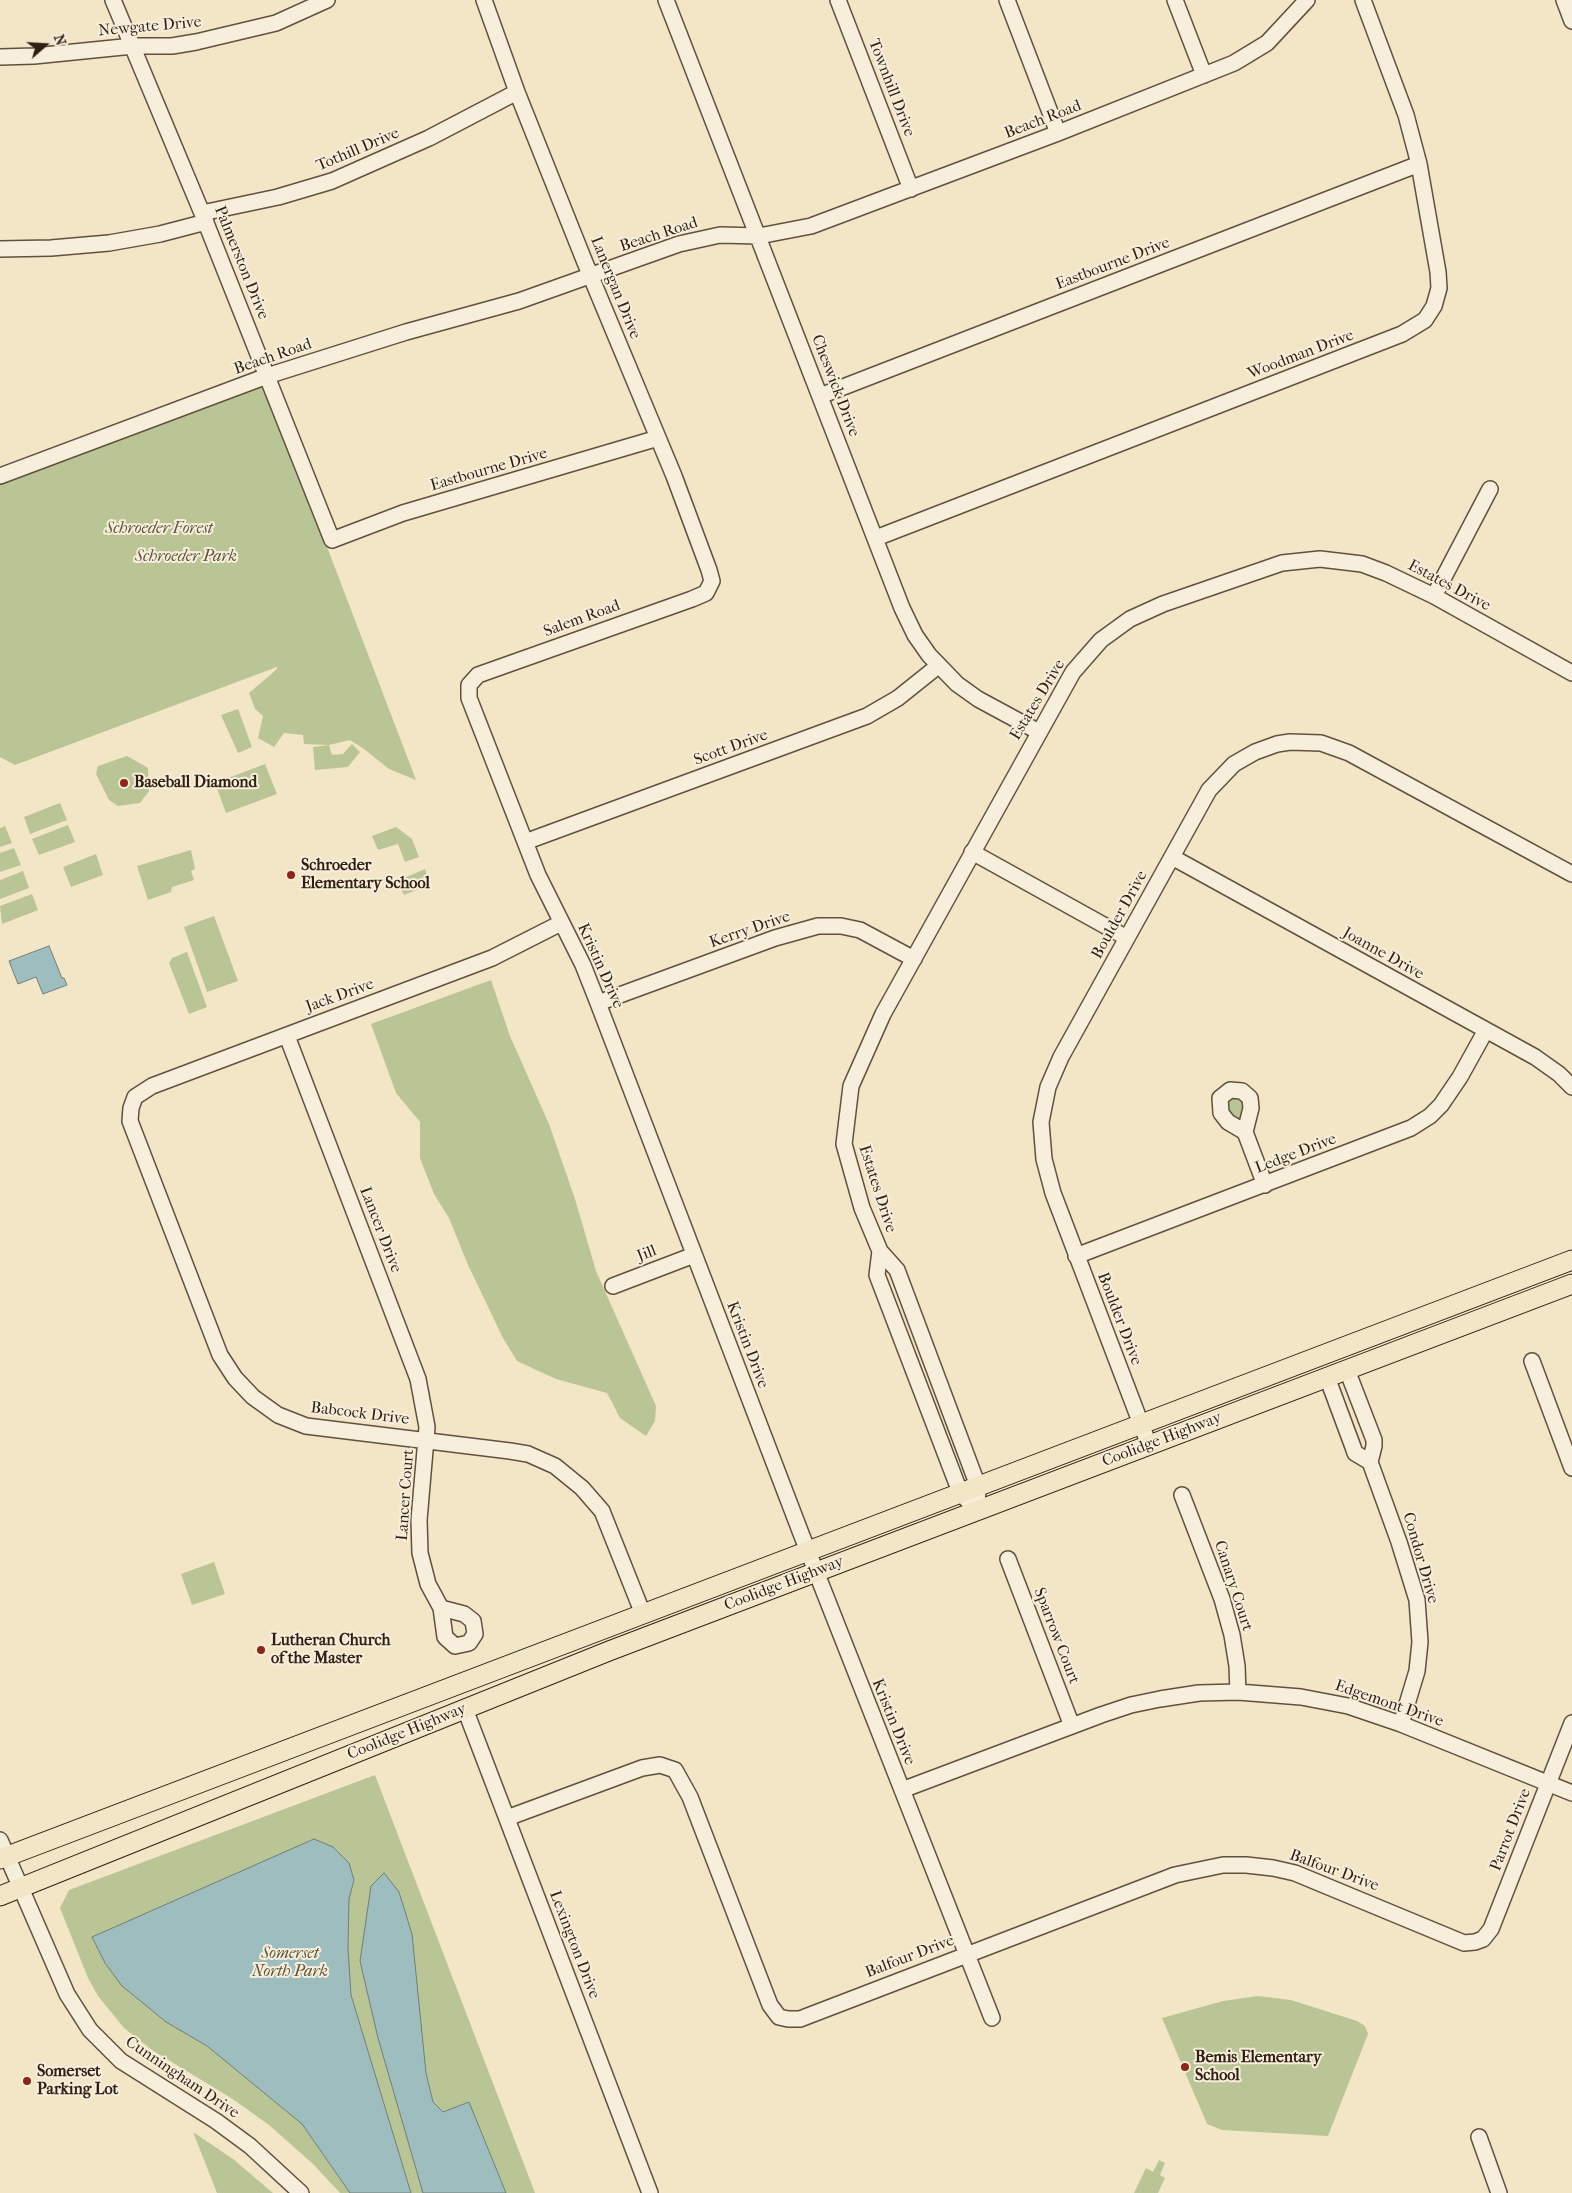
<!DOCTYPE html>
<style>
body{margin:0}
#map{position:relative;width:1572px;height:2193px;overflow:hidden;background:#f3e6c7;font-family:"IM FELL French Canon",serif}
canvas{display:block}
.north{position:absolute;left:20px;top:20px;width:50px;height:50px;-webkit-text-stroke:4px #f7efdb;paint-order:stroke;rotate:71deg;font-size:14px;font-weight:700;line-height:20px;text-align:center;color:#2f1f12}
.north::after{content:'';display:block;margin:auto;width:18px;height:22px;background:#2f1f12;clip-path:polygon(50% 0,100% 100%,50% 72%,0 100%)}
</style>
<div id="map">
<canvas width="1572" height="2193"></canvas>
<div class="north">N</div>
</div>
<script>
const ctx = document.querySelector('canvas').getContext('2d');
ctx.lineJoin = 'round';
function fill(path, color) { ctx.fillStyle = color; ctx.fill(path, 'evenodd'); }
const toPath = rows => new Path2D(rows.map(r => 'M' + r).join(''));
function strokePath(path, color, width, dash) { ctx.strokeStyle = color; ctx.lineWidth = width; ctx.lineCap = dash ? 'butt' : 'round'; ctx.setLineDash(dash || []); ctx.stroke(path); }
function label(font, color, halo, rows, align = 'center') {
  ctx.font = font + ' "IM FELL French Canon",serif'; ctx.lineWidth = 4; ctx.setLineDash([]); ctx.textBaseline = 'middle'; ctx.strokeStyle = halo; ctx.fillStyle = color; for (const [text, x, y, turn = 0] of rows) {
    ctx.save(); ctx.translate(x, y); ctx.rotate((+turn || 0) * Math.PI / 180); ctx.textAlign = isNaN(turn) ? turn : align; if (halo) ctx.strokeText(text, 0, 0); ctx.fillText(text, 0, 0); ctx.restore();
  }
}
const green = toPath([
 [260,384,266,387,416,780,389,769,364,749,350,740,329,745,332,755,343,754,352,744,360,752,348,767,315,770,313,747,329,745,304,744,303,735,284,733,274,747,258,738,263,716,255,709,249,693,277,669,277,667,15,765,0,757,0,483],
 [238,709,252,747,238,753,221,715],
 [127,756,148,768,149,791,140,803,118,806,109,800,96,774,98,766],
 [265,764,277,794,226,813,215,783],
 [60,803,67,820,30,834,24,817],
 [68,825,75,842,39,855,32,839],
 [5,826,12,843,0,847,0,828],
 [396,827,412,839,419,857,405,862,398,844,378,850,372,836],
 [14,848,21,865,0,872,0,853],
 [191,850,195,869,191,871,194,880,172,887,171,892,148,900,137,866],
 [96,854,103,875,71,887,63,867],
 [425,869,429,885,404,895,397,881],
 [23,871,29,888,0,899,0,880],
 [32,894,38,910,2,924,0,906],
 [214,916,238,981,207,992,184,927],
 [187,952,207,1007,189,1014,169,963,172,958],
 [491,980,510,1036,549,1124,575,1199,596,1271,656,1406,655,1421,646,1436,620,1418,607,1393,556,1379,517,1361,503,1338,468,1265,449,1218,434,1194,420,1158,420,1122,396,1093,371,1024],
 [1239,1096,1246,1106,1240,1122,1229,1115,1224,1104,1227,1099],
 [214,1562,225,1594,192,1605,181,1574],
 [375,1775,535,2193,340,2193,313,2164,269,2125,231,2098,152,2050,124,2028,98,1996,88,1978,60,1908,69,1890],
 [1258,1996,1291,2000,1357,2021,1365,2026,1368,2034,1328,2136,1222,2130,1207,2124,1162,2018,1223,2001],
 [193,2132,233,2159,273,2193,217,2193],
 [1159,2160,1165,2163,1160,2175,1165,2178,1158,2193,1134,2193,1146,2168,1153,2172]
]);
const water = toPath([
 [49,946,62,978,64,978,67,985,43,994,36,977,18,984,9,961,49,946],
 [314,1839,333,1847,349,1863,354,1880,349,1899,348,1948,351,1995,411,2193,350,2193,302,2124,207,2046,166,2022,122,1986,105,1963,92,1937,314,1839],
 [384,1873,399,1892,412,1934,426,2073,433,2102,443,2112,469,2102,506,2193,423,2193,378,2038,360,1961,371,1886,384,1873]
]);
const minor = toPath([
 [113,0,202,213,332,540,403,513,658,438],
 [484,0,517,92,584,260,674,476,709,570,712,581,706,593,692,599,478,675,469,685,469,698,538,875,583,965,598,1003,802,1536,992,2018],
 [666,0,902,608,915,635,929,655,957,684,978,699,1039,732],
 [838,0,911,189],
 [1007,0,1058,133],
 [1175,0,1204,75],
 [1564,0,1572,21],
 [0,57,34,56,133,46,172,46,196,42,276,23,327,0],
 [202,213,278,197,332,181,429,138,517,92],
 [0,249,51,248,109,243,160,234,206,222],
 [820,396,1419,164],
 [0,476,267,376,406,332,519,301,679,244,720,235,759,236,811,226,1058,133,1234,63,1267,43,1307,0],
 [876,538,1402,334,1425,320,1434,306,1439,288,1438,272,1419,164,1406,115,1363,0],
 [1434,596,1490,489],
 [525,842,867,716,898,698,938,666],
 [972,852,1127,938],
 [1172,857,1535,1057,1559,1074,1572,1087],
 [561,923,492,958,152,1086,135,1097,131,1108,130,1121,220,1355,235,1378,253,1397,278,1415,306,1426,510,1451,528,1454,555,1466,582,1488,602,1511,643,1614],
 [598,1003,775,938,818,926,841,926,860,930,914,959],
 [287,1036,418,1379,427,1427,419,1520,420,1553,428,1584,441,1608,445,1637,455,1646,469,1643,475,1634,473,1621,464,1614,441,1608],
 [1245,1132,1228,1122,1221,1113,1220,1098,1230,1090,1242,1091,1250,1098,1251,1108,1245,1132,1265,1185],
 [880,1251,877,1275,960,1492,968,1501],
 [1076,1256,1411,1128,1430,1116,1441,1105,1460,1077,1486,1030],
 [613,1286,694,1255],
 [1532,1361,1572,1468],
 [1347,1370,1374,1440,1374,1446,1370,1462,1399,1542,1417,1600,1420,1642,1417,1671,1401,1724],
 [1327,1377,1353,1447,1355,1453,1370,1462],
 [1149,1445,1053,1193,1044,1159,1041,1122,1048,1087,1061,1057,1209,790,1234,764,1255,752,1277,744,1290,742,1321,743,1349,753,1572,874],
 [1182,1495,1222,1599,1232,1635,1237,1666,1238,1692],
 [977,1511,978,1486,897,1270,880,1251,862,1208,844,1144,851,1086,883,1014,1073,672,1101,640,1130,619,1163,604,1282,563,1320,559,1362,564,1386,573,1434,596,1572,673],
 [1008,1559,1072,1726],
 [465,1709,650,2193],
 [902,1790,1101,1715,1131,1705,1160,1699,1199,1693,1238,1692,1301,1697,1348,1706,1401,1724,1572,1793],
 [507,1818,642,1768,660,1765,675,1770,690,1797,770,2005,779,2017,788,2019,800,2019,1175,1875,1223,1865,1246,1865,1273,1868,1295,1873,1464,1943,1475,1942,1483,1939,1491,1929,1572,1723],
 [0,1840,67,1994,90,2030,121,2061,216,2121,250,2146,301,2193],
 [1479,2137,1499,2193]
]);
const major = toPath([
 [0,1859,1572,1260],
 [0,1896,609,1651,1572,1284]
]);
const markers = [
 [124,783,5,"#8f2418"],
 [291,875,5,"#8f2418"],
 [261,1650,5,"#8f2418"],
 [1185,2067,5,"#8f2418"],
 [27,2081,5,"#8f2418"]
];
const streetNames = [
 ["Newgate Drive",150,27,-5],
 ["Townhill Drive",891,88,69],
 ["Beach Road",1043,120,-21],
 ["Tothill Drive",358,150,-23],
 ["Beach Road",659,235,-18],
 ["Palmerston Drive",241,263,68],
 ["Eastbourne Drive",1113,264,-21],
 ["Lanergan Drive",615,288,68],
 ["Woodman Drive",1301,355,-21],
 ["Beach Road",273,357,-19],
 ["Cheswick Drive",835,386,69],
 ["Eastbourne Drive",489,470,-16],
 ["Estates Drive",1449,586,28],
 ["Salem Road",582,619,-20],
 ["Estates Drive",1038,700,-59],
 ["Scott Drive",731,748,-20],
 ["Boulder Drive",1120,915,-61],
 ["Kerry Drive",750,930,-19],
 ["Joanne Drive",1383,954,29],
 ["Kristin Drive",600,966,66],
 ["Jack Drive",340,996,-20],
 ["Ledge Drive",1296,1154,-21],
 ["Estates Drive",877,1189,72],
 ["Lancer Drive",380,1230,69],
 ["Jill",647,1254,-21],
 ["Boulder Drive",1119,1319,69],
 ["Kristin Drive",747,1345,69],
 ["Babcock Drive",360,1414,7],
 ["Coolidge Highway",1162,1440,-21],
 ["Lancer Court",406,1495,-86],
 ["Condor Drive",1420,1558,74],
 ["Coolidge Highway",784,1584,-21],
 ["Canary Court",1233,1586,72],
 ["Sparrow Court",1056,1636,69],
 ["Edgemont Drive",1389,1704,19],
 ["Kristin Drive",893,1722,68],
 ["Coolidge Highway",407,1732,-22],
 ["Parrot Drive",1511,1830,-69],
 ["Balfour Drive",1334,1871,20],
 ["Lexington Drive",574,1945,69],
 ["Balfour Drive",910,1957,-21],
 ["Cunningham Drive",182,2078,34]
];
const parkNames = [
 ["Schroeder Forest",159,529],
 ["Schroeder Park",186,557],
 ["Somerset",290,1954],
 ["North Park",290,1972]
];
const poiNames = [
 ["Baseball Diamond",134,783],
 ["Schroeder",301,866],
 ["Elementary School",301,884],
 ["Lutheran Church",271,1641],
 ["of the Master",271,1659],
 ["Bemis Elementary",1195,2058],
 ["School",1195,2076],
 ["Somerset",37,2072],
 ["Parking Lot",37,2090]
];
fill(green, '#bac596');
fill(water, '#9ebdbe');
strokePath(water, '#727e79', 1);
strokePath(minor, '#60513f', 18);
strokePath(major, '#2f1f12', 21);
strokePath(minor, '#f7efdb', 15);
strokePath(major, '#f3e6c7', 19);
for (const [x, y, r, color] of markers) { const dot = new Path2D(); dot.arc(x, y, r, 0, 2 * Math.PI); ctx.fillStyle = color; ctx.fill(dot); strokePath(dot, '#f7efdb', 2); }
label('16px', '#2f1f12', '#f7efdb', streetNames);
label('italic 16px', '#59513a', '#f7efdb', parkNames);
label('bold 16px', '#2f1f12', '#f7efdb', poiNames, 'left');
</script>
